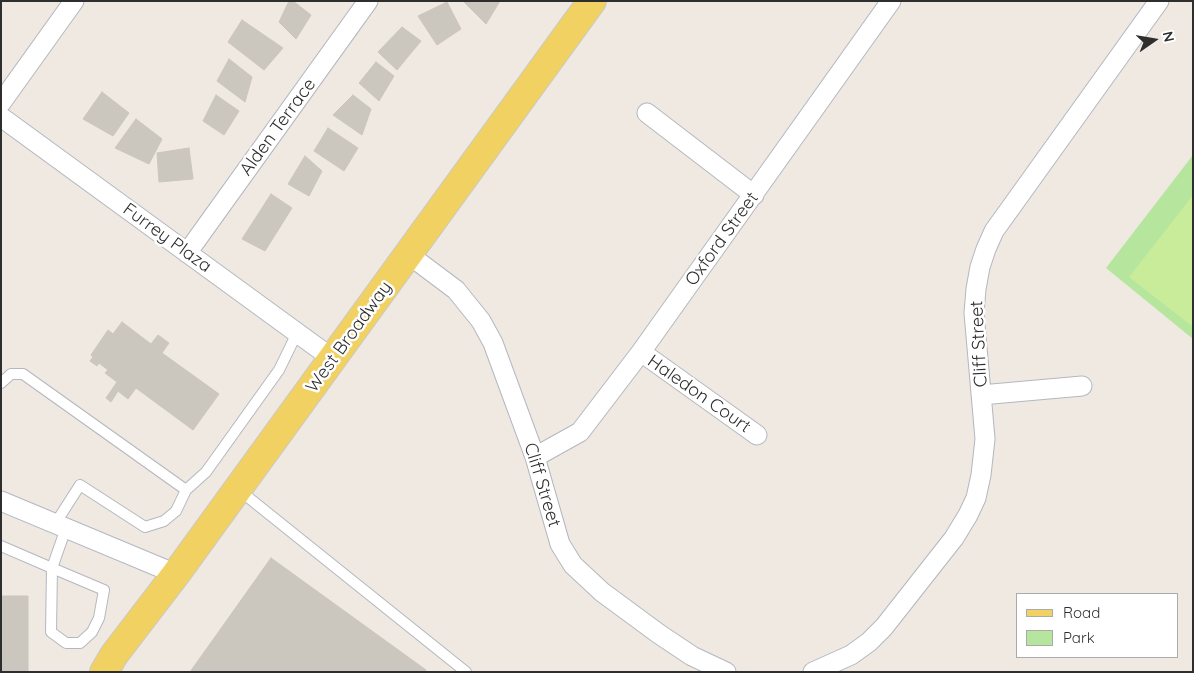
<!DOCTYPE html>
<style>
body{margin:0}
#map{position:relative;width:1194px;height:673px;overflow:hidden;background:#efe9e1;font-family:Quicksand,sans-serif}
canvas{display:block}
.frame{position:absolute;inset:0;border:2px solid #2e2e2e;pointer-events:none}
.legend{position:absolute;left:1016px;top:593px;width:162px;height:65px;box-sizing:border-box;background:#fff;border:1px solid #ababab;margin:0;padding:6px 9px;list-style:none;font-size:15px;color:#2e2e2e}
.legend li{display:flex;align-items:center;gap:10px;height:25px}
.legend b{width:25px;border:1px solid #ababab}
.north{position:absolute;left:1129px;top:15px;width:50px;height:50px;-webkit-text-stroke:4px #fff;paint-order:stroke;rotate:77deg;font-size:14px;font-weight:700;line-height:20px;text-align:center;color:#2e2e2e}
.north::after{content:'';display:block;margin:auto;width:18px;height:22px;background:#2e2e2e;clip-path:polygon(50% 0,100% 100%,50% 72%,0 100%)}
</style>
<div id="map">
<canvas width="1194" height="673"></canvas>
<div class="frame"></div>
<ul class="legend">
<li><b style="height:6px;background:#f2d163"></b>Road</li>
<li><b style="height:14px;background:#b6e59e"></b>Park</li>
</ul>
<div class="north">N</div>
</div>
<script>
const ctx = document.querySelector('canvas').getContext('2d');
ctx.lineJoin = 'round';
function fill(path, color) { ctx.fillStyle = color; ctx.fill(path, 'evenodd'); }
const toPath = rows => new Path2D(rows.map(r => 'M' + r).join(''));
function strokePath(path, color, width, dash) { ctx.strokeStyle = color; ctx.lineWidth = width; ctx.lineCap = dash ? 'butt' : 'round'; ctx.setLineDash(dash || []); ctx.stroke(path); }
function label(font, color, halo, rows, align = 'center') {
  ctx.font = font + ' Quicksand,sans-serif'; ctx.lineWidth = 5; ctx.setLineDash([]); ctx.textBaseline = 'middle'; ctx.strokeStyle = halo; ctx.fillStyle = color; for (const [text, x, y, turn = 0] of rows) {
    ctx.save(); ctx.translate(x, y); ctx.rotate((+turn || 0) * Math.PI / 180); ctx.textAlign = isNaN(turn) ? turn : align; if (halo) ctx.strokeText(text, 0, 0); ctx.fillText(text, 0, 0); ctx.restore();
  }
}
const green = toPath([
 [1193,155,1193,339,1106,268]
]);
const pitch = toPath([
 [1193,195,1193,327,1129,277]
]);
const building = toPath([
 [289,1,293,1,311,15,296,39,279,22,289,1],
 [463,1,500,1,486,24,463,1],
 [447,2,461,29,437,45,418,16,447,2],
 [242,20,283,48,264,70,228,42,242,20],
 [402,27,421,41,397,70,378,52,402,27],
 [229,59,252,77,245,102,217,81,229,59],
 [376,62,394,76,379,101,359,83,376,62],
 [102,92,129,113,113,136,83,119,102,92],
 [216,95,239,111,224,135,203,121,216,95],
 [353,95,371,109,362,135,333,115,353,95],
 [136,119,162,139,149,164,115,148,136,119],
 [328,128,358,148,344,171,314,151,328,128],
 [189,148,193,179,159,182,157,153,189,148],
 [305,156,322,171,309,196,288,184,305,156],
 [271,194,292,208,265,251,242,239,271,194],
 [122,322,151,344,158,335,169,343,162,353,219,394,193,430,136,388,128,399,118,391,111,402,106,398,117,382,105,373,108,370,99,363,97,366,90,361,93,357,91,355,108,330,113,334,122,322],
 [271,558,426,670,425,672,190,672,271,558],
 [1,596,28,596,28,672,1,672,1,596]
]);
const service = toPath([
 [1,383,11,374,23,374,186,490,176,511,164,521,145,527,80,485,55,524],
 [186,490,206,472,279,370,297,333],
 [239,490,466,672],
 [1,546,52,568,104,590,99,618,92,632,80,643,66,643,51,632,52,568,66,528]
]);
const minor = toPath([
 [1,103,74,1],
 [647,113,754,195],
 [1,117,333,359],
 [187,253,368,1],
 [408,254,456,290,481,321,493,343,535,457,560,544,573,565,602,592,659,634,692,656,726,672],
 [641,352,757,435],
 [981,395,1082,386],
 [535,457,580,432,641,352,891,1],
 [1,501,176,574],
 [813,672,851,655,869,642,884,627,954,538,968,515,976,498,981,475,985,439,974,313,976,289,980,267,986,249,994,231,1159,1]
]);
const primary = toPath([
 [104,672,114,655,176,574,592,1]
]);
const streetNames = [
 ["Alden Terrace",278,127,-54],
 ["Furrey Plaza",167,238,36],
 ["Oxford Street",722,239,-54],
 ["West Broadway",349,337,-54],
 ["Cliff Street",979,344,-93],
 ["Haledon Court",699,394,35],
 ["Cliff Street",542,485,73]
];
fill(green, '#b6e59e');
fill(pitch, '#c9ec9a');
fill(building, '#cbc7bf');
strokePath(building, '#cbc5ba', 1);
strokePath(service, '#b4b7c1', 12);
strokePath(minor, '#b4b7c1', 21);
strokePath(primary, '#c9c9c9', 30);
strokePath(service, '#fff', 10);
strokePath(minor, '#fff', 19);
strokePath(primary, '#f2d163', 28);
label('18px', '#2e2e2e', '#fff', streetNames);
</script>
